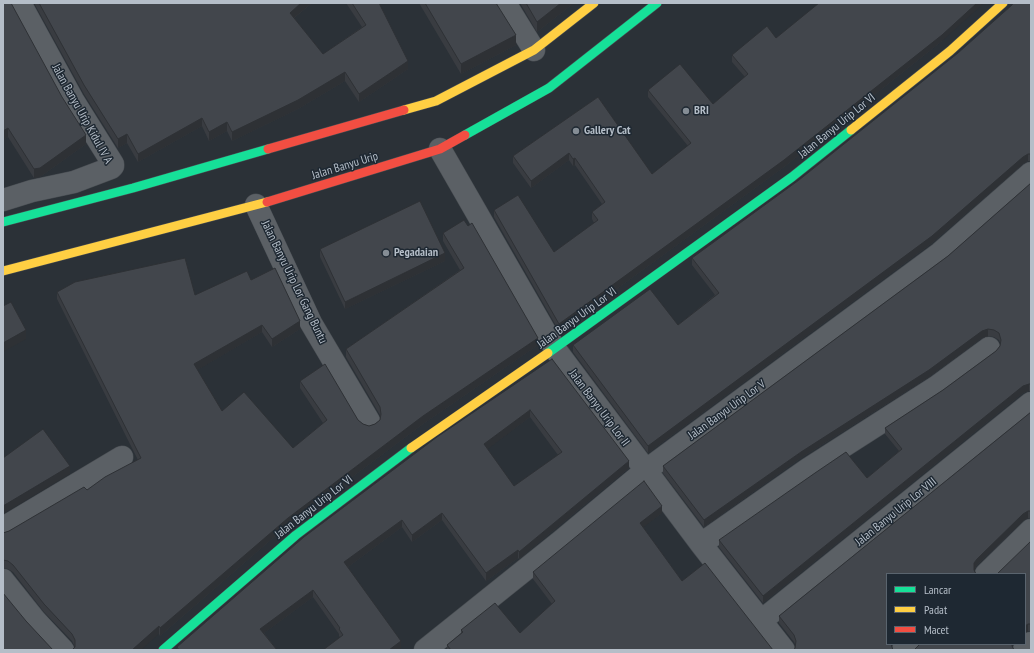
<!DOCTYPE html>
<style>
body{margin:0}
#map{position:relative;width:1034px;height:653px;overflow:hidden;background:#2b3137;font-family:"PT Sans Narrow",sans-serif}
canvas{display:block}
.frame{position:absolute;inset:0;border:4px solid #b5bec8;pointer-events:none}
.legend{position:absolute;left:886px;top:573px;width:140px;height:72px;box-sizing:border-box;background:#1e2832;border:1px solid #5a646e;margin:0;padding:5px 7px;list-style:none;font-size:12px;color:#b5bec8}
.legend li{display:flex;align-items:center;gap:8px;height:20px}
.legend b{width:20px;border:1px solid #5a646e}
</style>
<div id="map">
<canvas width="1034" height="653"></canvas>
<div class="frame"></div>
<ul class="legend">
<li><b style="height:5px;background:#16e098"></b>Lancar</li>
<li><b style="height:5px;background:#ffcf43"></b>Padat</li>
<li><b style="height:5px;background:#f24e42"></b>Macet</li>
</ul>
</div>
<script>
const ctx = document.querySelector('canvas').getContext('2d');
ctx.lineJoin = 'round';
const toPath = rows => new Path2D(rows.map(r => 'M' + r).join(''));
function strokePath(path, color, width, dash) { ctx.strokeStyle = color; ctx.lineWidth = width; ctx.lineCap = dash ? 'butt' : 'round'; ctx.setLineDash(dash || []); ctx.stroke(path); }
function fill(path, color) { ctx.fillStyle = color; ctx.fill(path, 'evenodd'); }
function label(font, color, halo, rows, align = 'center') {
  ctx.font = font + ' "PT Sans Narrow",sans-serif'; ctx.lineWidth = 3; ctx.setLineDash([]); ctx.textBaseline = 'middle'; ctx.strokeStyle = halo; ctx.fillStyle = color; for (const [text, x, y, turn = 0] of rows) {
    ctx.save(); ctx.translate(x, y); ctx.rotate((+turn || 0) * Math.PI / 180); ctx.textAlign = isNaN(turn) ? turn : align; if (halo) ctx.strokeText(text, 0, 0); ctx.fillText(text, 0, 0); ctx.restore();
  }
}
const street = toPath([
 [505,3,534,50],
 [440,149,555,349,701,544,784,650],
 [3,200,32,191,74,182,111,168,113,166,113,164,73,100,20,3],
 [256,205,311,323,369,421],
 [3,528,122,457],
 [701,544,808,469,936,387,989,348],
 [986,574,1031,530],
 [3,580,35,620,63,650],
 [761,621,1031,403],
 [425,650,561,541,645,471,940,253,1031,173],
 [903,650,910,644],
 [1024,650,1031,643]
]);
const fast = toPath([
 [465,135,549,88,657,3],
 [3,222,133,188,268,149],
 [548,353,792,177,851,130],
 [163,650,296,535,411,448]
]);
const slow = toPath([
 [404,110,436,101,534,50,594,3],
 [851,130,950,51,1003,3],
 [3,271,267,202],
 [411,448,548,353]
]);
const jam = toPath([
 [268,149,404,110],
 [267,202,440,149,465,135]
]);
const wall = toPath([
 [3,3,86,144,40,177,34,178,8,137,3,140],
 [34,3,312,3,294,18,323,54,362,27,346,3,379,3,408,69,359,102,345,81,298,109,232,141,227,131,209,141,202,126,138,162,127,143,118,148,84,94],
 [419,3,496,3,516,45,461,74],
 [520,3,574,3,537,32],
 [1031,3,1031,161,1028,161,1023,164,932,243,648,453,573,352,573,345,678,325,715,295,692,265,692,258,799,180,958,53,1012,5],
 [776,38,942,41,784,167,559,331,494,217,494,210,554,252,594,223,592,219,592,212,602,204,575,165,573,166,569,160,531,188,513,163,513,156,598,97,652,174,688,146,648,97,648,90,713,104,745,77,732,62,732,55],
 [1031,183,1031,391,1029,391,1023,393,763,603,719,547,719,540,867,478,899,451,885,434,885,428,943,390,996,351,1000,346,1001,345,999,340,994,337,988,336,982,338,929,377,801,458,704,527,663,473,663,466,948,256],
 [443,233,538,345,423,424,288,525,160,636,159,634,75,647,72,641,44,612,13,572,8,569,3,568,3,533,9,531,87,490,138,460,57,299,57,292,195,295,251,280,300,329,272,347,262,332,197,370,222,411,293,448,323,423,300,388,300,381,358,420,363,424,369,426,375,424,380,420,380,415,346,357,346,349,460,270,443,241],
 [320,249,445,261,345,309,320,257],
 [552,359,629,468,519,559,518,558,486,581,442,520,412,542,402,527,348,567,401,648,340,637,339,636,339,634,313,597,264,633,277,650,177,650,177,647],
 [530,417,558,455,514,486,487,449],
 [1031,412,1031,518,1028,518,1023,521,977,565,974,570,887,574,887,644,893,644,891,646,795,648,796,646,794,642,779,623,779,616],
 [662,513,643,527,682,581,773,650,447,650,447,645,461,633,461,630,520,633,552,604,533,579,533,572],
 [1031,541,1031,631,1028,631,1025,633]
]);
const shadedWall = toPath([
 [301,3,312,3,290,21,290,13],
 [561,3,574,3,537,32,537,22],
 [977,3,984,3,942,41,784,167,559,331,559,324],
 [516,35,516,45,461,74,461,64],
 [408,61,408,69,359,102,359,94],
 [345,72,345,81,298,109,232,141,232,132],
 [202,118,202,126,138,162,138,154],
 [227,122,227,131,209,141,209,132],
 [8,128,8,137,3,140,3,131],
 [127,134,127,143,118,148,118,139],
 [86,135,86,144,40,177,34,178,34,169],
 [569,153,569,160,531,188,531,181],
 [1028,154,1028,161,1023,164,932,243,648,453,648,446,1023,157],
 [575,158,575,165,573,166,573,159],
 [445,253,445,261,345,309,345,302],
 [300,321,300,329,272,347,272,339],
 [262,325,262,332,194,372,194,364],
 [988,329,988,336,982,338,929,377,801,458,704,527,704,520,801,452,982,331],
 [26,330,26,339,3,352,3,343],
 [538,338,538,345,423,424,288,525,160,636,160,628,288,518,423,416],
 [1029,384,1029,391,1023,393,763,603,763,596,1023,386],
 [530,410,530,417,484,452,484,444],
 [629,461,629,468,519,559,519,552],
 [70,466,70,474,3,514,3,506],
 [662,506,662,513,640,530,640,523],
 [1028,511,1028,518,1023,521,977,565,974,570,974,563,977,559,1023,514],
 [442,513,442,520,412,542,412,535],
 [402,520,402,527,344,570,344,562],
 [518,550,518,558,486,581,486,573],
 [313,590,313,597,260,636,260,629],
 [1028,624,1028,631,1025,633,1025,626],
 [159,626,159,634,141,650,132,650],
 [401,641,401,648,399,650,389,650]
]);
const building = toPath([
 [3,3,11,3,62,97,86,135,40,168,34,169,8,128,3,131,3,3],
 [39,3,301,3,290,13,323,54,366,25,352,3,379,3,408,61,359,94,345,72,298,100,232,132,227,122,209,132,202,118,138,154,127,134,118,139,84,85,39,3],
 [425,3,496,3,516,35,461,64,425,3],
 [526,3,561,3,537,22,526,3],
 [819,3,977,3,942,35,784,160,559,324,494,210,518,195,554,252,598,220,592,212,605,202,575,158,573,159,569,153,531,181,513,156,598,97,652,174,691,143,648,90,680,64,713,104,748,74,732,55,767,26,776,38,819,3],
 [1013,3,1031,3,1031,154,1028,154,1023,157,932,236,648,446,573,345,650,289,678,325,719,293,692,258,799,180,958,53,1012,5,1013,3],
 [1031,183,1031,384,1029,384,1023,386,763,596,719,540,815,473,846,452,867,478,902,449,885,428,943,390,996,351,1000,346,1001,340,999,333,994,330,988,329,982,331,929,370,801,452,704,520,663,466,948,256,1031,183],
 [420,201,445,253,345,302,320,249,420,201],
 [464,220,468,226,472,223,538,338,423,416,288,518,160,628,159,626,132,650,72,650,75,647,75,640,72,634,44,604,13,565,8,561,3,560,3,533,9,531,84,487,87,490,105,477,141,458,57,292,75,282,185,258,195,295,247,271,251,280,275,268,300,321,272,339,262,325,194,364,222,411,244,392,293,448,327,420,300,381,325,364,358,420,363,424,369,426,375,424,380,420,381,414,380,407,346,349,464,268,443,233,464,220],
 [11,302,26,330,3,343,3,306,11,302],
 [552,359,629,461,519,552,518,550,486,573,442,513,412,535,402,520,344,562,401,641,389,650,323,650,343,635,339,629,340,628,313,590,260,629,277,650,179,650,177,647,304,537,437,437,552,359],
 [530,410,562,452,514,486,484,444,530,410],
 [1031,412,1031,511,1028,511,1023,514,977,559,974,563,974,570,976,574,887,574,887,644,891,644,893,650,794,650,795,648,796,641,794,635,779,616,1031,412],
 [43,429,70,466,3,506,3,458,43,429],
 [644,481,662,506,640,523,682,581,705,563,773,650,451,650,447,645,463,632,461,630,495,603,520,633,555,601,533,572,644,481],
 [1031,541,1031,624,1028,624,1025,626,1025,574,997,574,1031,541],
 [3,593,26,621,53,650,3,650,3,593],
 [920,644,1012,644,1012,646,1014,650,914,650,920,644]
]);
const markers = [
 [686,111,4,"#858d95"],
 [576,131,4,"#858d95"],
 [386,253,4,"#858d95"]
];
const poiNames = [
 ["BRI",694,111],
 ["Gallery Cat",584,131],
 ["Pegadaian",394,253]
];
const streetNames = [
 ["Jalan Banyu Urip Kidul IV A",82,114,61],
 ["Jalan Banyu Urip Lor VI",837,126,-39],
 ["Jalan Banyu Urip",345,166,-17],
 ["Jalan Banyu Urip Lor Gang Buntu",294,282,64],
 ["Jalan Banyu Urip Lor VI",577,318,-36],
 ["Jalan Banyu Urip Lor II",599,408,53],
 ["Jalan Banyu Urip Lor V",727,410,-36],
 ["Jalan Banyu Urip Lor VI",314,507,-38],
 ["Jalan Banyu Urip Lor VIII",896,512,-39]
];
strokePath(street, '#484d52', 23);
strokePath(fast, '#484d52', 10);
strokePath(slow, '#484d52', 10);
strokePath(jam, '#484d52', 10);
strokePath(street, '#5b6065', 22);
strokePath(fast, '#16e098', 9);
strokePath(slow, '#ffcf43', 9);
strokePath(jam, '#f24e42', 9);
fill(wall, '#393c41');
fill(shadedWall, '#2e3135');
fill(building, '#42464c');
strokePath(building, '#2e3135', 1);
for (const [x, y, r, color] of markers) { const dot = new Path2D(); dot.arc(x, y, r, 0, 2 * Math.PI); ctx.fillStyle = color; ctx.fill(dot); strokePath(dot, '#1e2832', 1.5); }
label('bold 12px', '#b5bec8', '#1e2832', poiNames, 'left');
label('12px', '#b5bec8', '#1e2832', streetNames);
</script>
